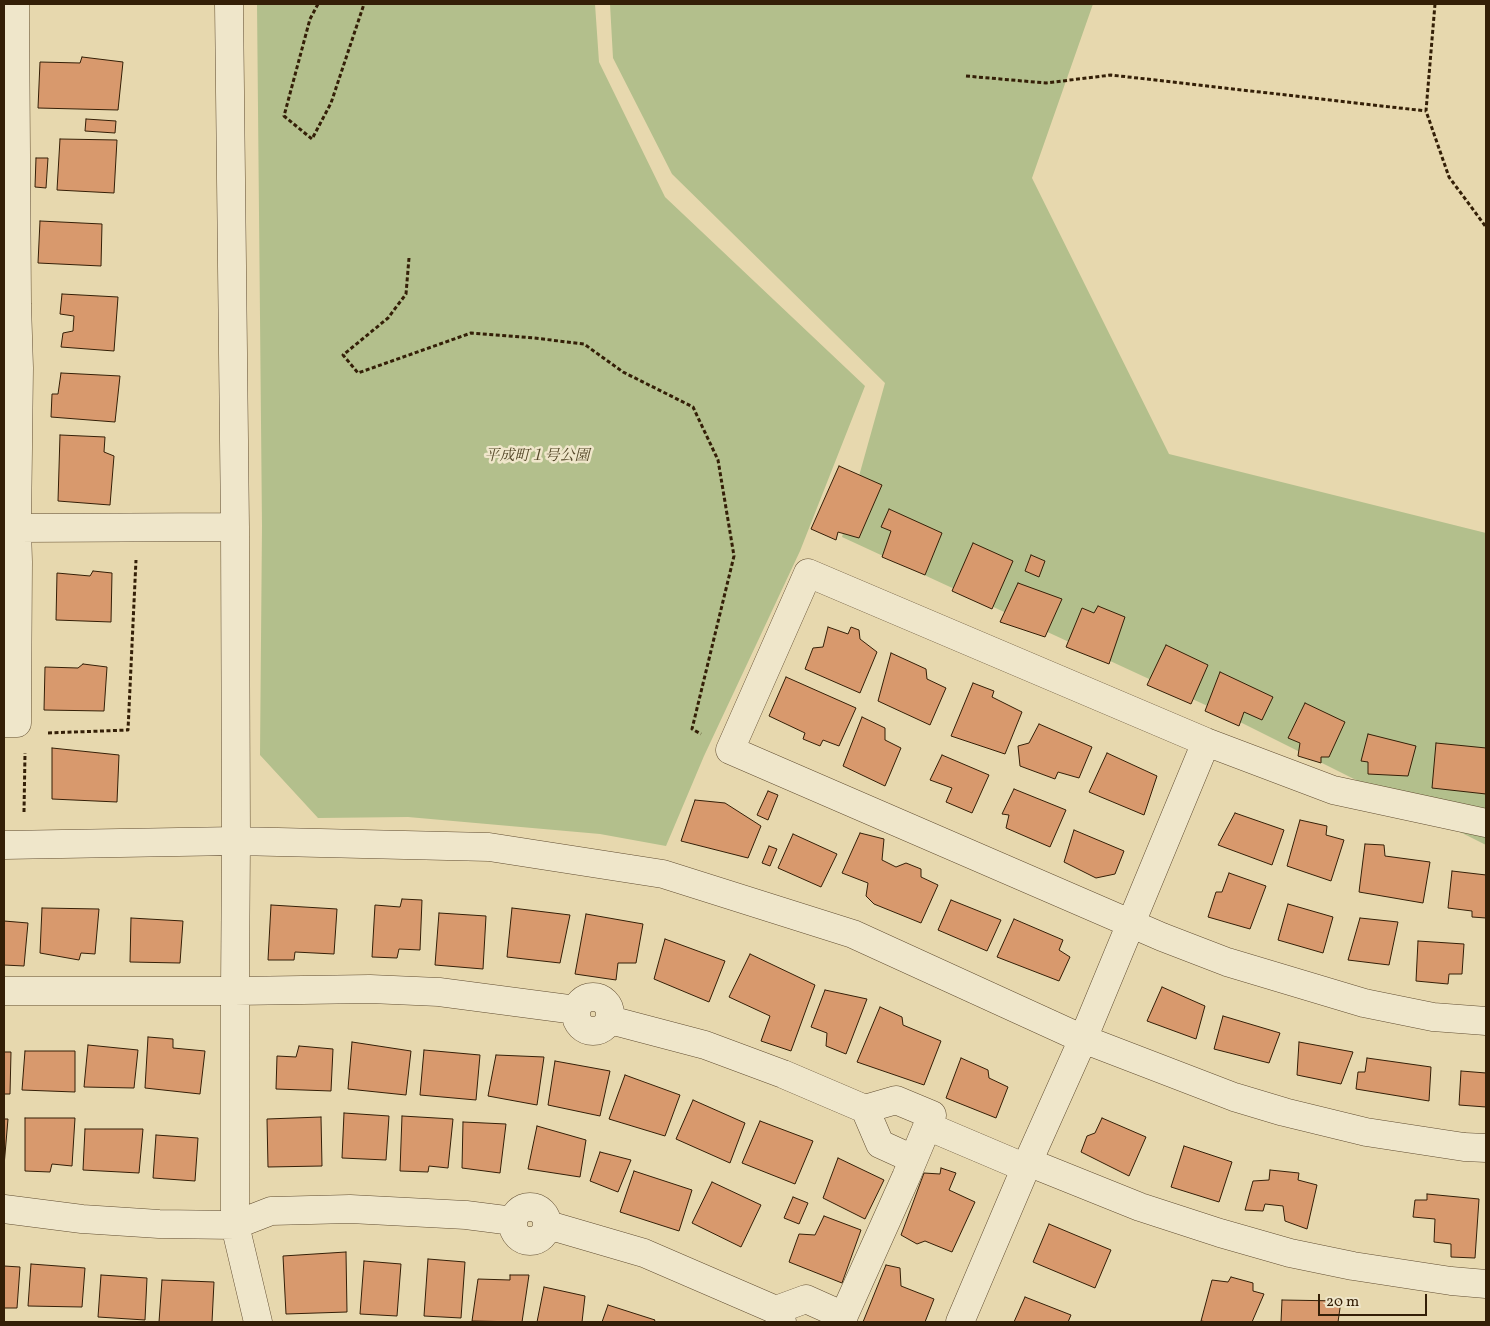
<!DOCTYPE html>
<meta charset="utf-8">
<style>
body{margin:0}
#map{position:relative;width:1490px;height:1326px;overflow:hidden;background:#e7d8ae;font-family:Vollkorn,serif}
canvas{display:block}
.frame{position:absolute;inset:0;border:5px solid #341f07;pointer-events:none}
.scale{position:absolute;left:1318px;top:1294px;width:109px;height:22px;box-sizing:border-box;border:2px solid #341f07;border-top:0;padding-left:6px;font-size:15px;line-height:18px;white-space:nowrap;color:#341f07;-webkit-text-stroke:4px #efe6ca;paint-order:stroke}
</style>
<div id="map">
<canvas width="1490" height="1326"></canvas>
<div class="frame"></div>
<div class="scale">20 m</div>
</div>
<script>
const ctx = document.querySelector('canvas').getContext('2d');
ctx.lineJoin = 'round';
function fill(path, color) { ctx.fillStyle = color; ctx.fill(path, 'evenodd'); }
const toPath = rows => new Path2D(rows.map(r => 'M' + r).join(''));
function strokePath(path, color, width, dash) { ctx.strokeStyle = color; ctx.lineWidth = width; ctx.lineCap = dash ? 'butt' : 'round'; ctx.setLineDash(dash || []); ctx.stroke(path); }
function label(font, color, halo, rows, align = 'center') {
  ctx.font = font + ' Vollkorn,"Noto Serif JP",serif'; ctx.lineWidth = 5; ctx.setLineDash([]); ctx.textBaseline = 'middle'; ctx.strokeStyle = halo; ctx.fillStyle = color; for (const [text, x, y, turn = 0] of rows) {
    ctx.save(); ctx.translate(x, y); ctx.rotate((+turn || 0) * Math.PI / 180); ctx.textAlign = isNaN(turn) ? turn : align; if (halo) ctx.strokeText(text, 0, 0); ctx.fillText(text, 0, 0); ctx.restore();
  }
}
const green = toPath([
 [257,4,595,4,599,62,665,197,865,386,800,551,704,756,666,846,600,834,408,817,318,818,260,755,262,526],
 [610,4,1093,4,1032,178,1169,454,1486,533,1486,845,1214,709,842,537,885,383,672,174,613,58]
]);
const building = toPath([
 [82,57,123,62,118,110,38,108,40,62,80,63,82,57],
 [86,119,116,121,115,133,85,131,86,119],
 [60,139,117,140,114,193,57,190,60,139],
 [36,158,48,158,46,188,35,187,36,158],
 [40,221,102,224,101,266,38,263,40,221],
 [62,294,118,297,114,351,61,347,63,333,73,331,74,316,60,314,62,294],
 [61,373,120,376,115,422,51,417,52,394,58,394,61,373],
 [60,435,105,437,104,452,114,456,110,505,58,501,60,435],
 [839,466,882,485,859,538,838,532,836,540,811,529,839,466],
 [889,509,942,533,925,575,882,557,891,531,881,527,889,509],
 [973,543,1013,561,992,609,952,591,973,543],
 [1031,555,1045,561,1039,577,1025,571,1031,555],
 [93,571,112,573,111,622,56,620,57,573,90,576,93,571],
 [1018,583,1062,599,1045,637,1000,622,1018,583],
 [1098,606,1125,617,1109,664,1066,647,1082,608,1094,613,1098,606],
 [828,627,848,634,851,627,859,630,860,639,877,652,860,693,805,669,813,648,823,647,828,627],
 [1166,645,1208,665,1191,704,1147,685,1166,645],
 [891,653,926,669,927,679,946,688,930,725,878,701,891,653],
 [83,664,107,667,104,711,44,710,45,667,78,668,83,664],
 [1220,672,1273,697,1262,720,1244,712,1239,726,1205,711,1220,672],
 [786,677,856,708,839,746,823,740,820,746,803,739,805,733,769,716,786,677],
 [973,683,994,691,992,697,1022,712,1005,754,951,736,973,683],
 [1305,703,1345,722,1329,757,1321,757,1321,763,1298,756,1300,743,1288,738,1305,703],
 [862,717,885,728,885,740,901,748,885,786,843,766,862,717],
 [1039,724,1092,747,1079,778,1058,772,1055,779,1020,766,1018,746,1029,743,1039,724],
 [1368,734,1416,746,1408,776,1368,774,1368,762,1361,761,1368,734],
 [1436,743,1486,748,1486,794,1432,788,1436,743],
 [52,748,119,755,117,802,52,799,52,748],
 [1107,753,1157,776,1144,815,1089,792,1107,753],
 [942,755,989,775,972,813,946,802,952,788,930,780,942,755],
 [1014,789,1066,810,1050,847,1006,828,1009,815,1002,814,1014,789],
 [768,791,778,795,768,820,757,815,768,791],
 [695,800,725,803,761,826,748,858,681,841,695,800],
 [1235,813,1284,830,1272,865,1218,845,1235,813],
 [1300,820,1327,826,1326,835,1344,840,1331,881,1287,866,1300,820],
 [1074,830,1124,851,1115,874,1096,878,1064,862,1074,830],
 [860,833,884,839,882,860,896,867,906,863,921,869,921,877,938,885,921,923,874,904,866,896,868,883,842,873,860,833],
 [793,834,837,854,821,887,778,868,793,834],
 [1365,844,1384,845,1385,856,1430,862,1423,903,1359,892,1365,844],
 [769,846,777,849,770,866,762,863,769,846],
 [1452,871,1486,875,1486,918,1472,917,1472,911,1448,908,1452,871],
 [1229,873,1266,886,1250,929,1208,917,1216,892,1222,892,1229,873],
 [402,899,422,900,420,950,399,949,397,958,372,957,375,905,400,907,402,899],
 [951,900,1001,920,987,951,938,930,951,900],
 [1288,904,1333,917,1323,953,1278,940,1288,904],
 [271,905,337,909,334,954,295,952,294,960,268,960,271,905],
 [42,908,99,909,95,954,81,953,79,960,40,953,42,908],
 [512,908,570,915,560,963,507,957,512,908],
 [439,913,486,916,483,969,435,965,439,913],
 [586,914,643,924,636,963,618,963,616,980,575,974,586,914],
 [131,918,183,921,180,963,130,962,131,918],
 [1360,918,1398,922,1389,965,1348,960,1360,918],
 [1014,919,1063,940,1059,950,1070,957,1059,981,997,957,1014,919],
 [4,921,28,923,24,966,4,965,4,921],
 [665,939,725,961,709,1002,654,979,665,939],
 [1418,941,1464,944,1462,974,1449,974,1448,984,1416,981,1418,941],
 [750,954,815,985,791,1051,761,1041,770,1016,729,997,750,954],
 [1162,987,1205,1006,1196,1039,1147,1021,1162,987],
 [825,990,867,999,846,1054,826,1046,827,1033,811,1027,825,990],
 [880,1007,902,1017,903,1025,941,1041,924,1085,857,1062,880,1007],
 [1223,1016,1280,1033,1269,1063,1214,1049,1223,1016],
 [148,1037,173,1039,173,1048,205,1051,200,1094,145,1088,148,1037],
 [352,1042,411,1051,406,1095,348,1089,352,1042],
 [1299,1042,1353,1052,1341,1084,1297,1075,1299,1042],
 [88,1045,138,1050,134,1088,84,1087,88,1045],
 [299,1046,333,1049,331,1091,276,1089,277,1056,296,1057,299,1046],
 [424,1050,480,1055,476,1100,420,1095,424,1050],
 [25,1051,75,1051,75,1092,22,1090,25,1051],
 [4,1052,11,1052,10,1094,4,1094,4,1052],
 [496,1055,544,1057,537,1105,488,1096,496,1055],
 [961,1058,988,1070,989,1078,1008,1087,996,1118,946,1098,961,1058],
 [1367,1058,1431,1067,1429,1101,1356,1089,1358,1072,1365,1072,1367,1058],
 [555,1061,610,1071,600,1116,548,1105,555,1061],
 [1461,1071,1486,1073,1486,1107,1459,1105,1461,1071],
 [625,1075,680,1095,665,1136,609,1119,625,1075],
 [693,1100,745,1123,730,1163,676,1139,693,1100],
 [344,1113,389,1116,386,1160,342,1158,344,1113],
 [402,1116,453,1119,448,1168,429,1166,428,1172,400,1171,402,1116],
 [321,1117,322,1166,268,1167,267,1119,321,1117],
 [25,1118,75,1118,72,1166,52,1164,50,1172,25,1171,25,1118],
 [1102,1118,1146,1137,1129,1176,1081,1152,1087,1136,1095,1133,1102,1118],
 [4,1119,8,1119,4,1166,4,1119],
 [760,1121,813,1141,795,1184,742,1163,760,1121],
 [463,1122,506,1124,500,1173,462,1168,463,1122],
 [537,1126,586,1140,580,1177,528,1169,537,1126],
 [85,1129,143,1129,139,1173,83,1170,85,1129],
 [156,1135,198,1138,195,1181,153,1178,156,1135],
 [1184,1146,1232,1162,1219,1202,1171,1187,1184,1146],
 [600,1152,631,1160,618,1192,590,1181,600,1152],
 [838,1158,884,1180,865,1219,823,1198,838,1158],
 [941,1168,956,1173,949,1190,975,1202,952,1252,925,1241,917,1244,901,1235,924,1173,940,1174,941,1168],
 [1270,1170,1299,1173,1298,1180,1317,1185,1307,1229,1285,1221,1283,1206,1265,1204,1263,1211,1245,1210,1253,1181,1269,1180,1270,1170],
 [634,1171,692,1190,679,1231,620,1212,634,1171],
 [712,1182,761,1205,741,1247,692,1223,712,1182],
 [1427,1194,1479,1199,1475,1258,1451,1257,1451,1244,1434,1242,1435,1219,1413,1217,1415,1200,1427,1200,1427,1194],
 [793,1197,808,1203,799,1224,784,1218,793,1197],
 [824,1216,861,1230,842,1283,789,1262,799,1234,815,1235,824,1216],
 [1049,1224,1111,1250,1095,1288,1033,1262,1049,1224],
 [346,1252,347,1312,286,1314,283,1256,346,1252],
 [428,1259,465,1262,461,1318,424,1316,428,1259],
 [364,1261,401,1264,397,1316,360,1314,364,1261],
 [31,1264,85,1268,82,1307,28,1306,31,1264],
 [886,1265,900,1268,901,1286,934,1299,925,1322,863,1322,886,1265],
 [4,1266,20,1267,17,1308,4,1308,4,1266],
 [101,1275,147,1278,145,1320,98,1317,101,1275],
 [510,1275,529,1275,522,1322,472,1321,478,1279,510,1280,510,1275],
 [1231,1277,1253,1283,1253,1291,1264,1294,1252,1322,1207,1322,1201,1321,1212,1280,1228,1282,1231,1277],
 [162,1280,214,1282,212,1322,159,1322,162,1280],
 [544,1287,585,1296,582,1322,537,1322,544,1287],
 [1025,1297,1071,1315,1068,1322,1014,1322,1025,1297],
 [1282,1300,1341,1301,1338,1322,1281,1322,1282,1300],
 [608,1305,655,1320,654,1322,602,1322,608,1305]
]);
const path = toPath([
 [318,4,310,19,284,116,312,139,331,103,364,4],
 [1435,4,1426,111,1449,177,1486,227],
 [966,76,1046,83,1111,75,1426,111],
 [409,258,406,294,388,318,343,355,358,373,471,333,534,338,584,344,623,372,693,407,718,460,734,556,692,729,701,734],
 [48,733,128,730,136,560],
 [24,812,25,753]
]);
const minor = toPath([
 [15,4,17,304,19,368,17,528,235,527],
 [229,4,235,527,236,841,235,991,235,1225,258,1322],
 [4,528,17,528,18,562,17,723,4,723],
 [1486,823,1333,790,1206,742,808,573,730,750,1162,937,1227,962,1364,1003,1433,1017,1486,1021],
 [4,845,236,841,489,847,663,874,853,934,1083,1039,1234,1097,1284,1112,1366,1132,1464,1147,1486,1148],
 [4,991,235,991,370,989,439,992,576,1010],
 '576 1014a17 17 0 1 1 34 0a17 17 0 1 1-34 0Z',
 [610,1020,705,1045,783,1074,865,1109,896,1100,932,1115,906,1177,841,1322],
 [865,1109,880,1144,913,1159],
 [927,1126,1026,1168],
 [1028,1162,1140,1207,1220,1233,1290,1253,1353,1266,1451,1281,1486,1284],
 '513 1224a17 17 0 1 1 34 0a17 17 0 1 1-34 0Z',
 [4,1209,82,1219,159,1224,235,1225,271,1211,350,1209,466,1215,513,1221],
 [548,1225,644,1253,776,1310,782,1322],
 [776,1310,806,1299,844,1316],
 [960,1322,1028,1162,1083,1039,1206,742]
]);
const parkNames = [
 ["平成町１号公園",537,457]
];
fill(green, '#b3bf8c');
fill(building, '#d8996d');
strokePath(building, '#341f07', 1);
strokePath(minor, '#614d31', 29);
strokePath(path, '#341f07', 3, [4, 2.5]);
strokePath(minor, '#efe6ca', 28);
label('italic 15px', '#544728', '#efe6ca', parkNames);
</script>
